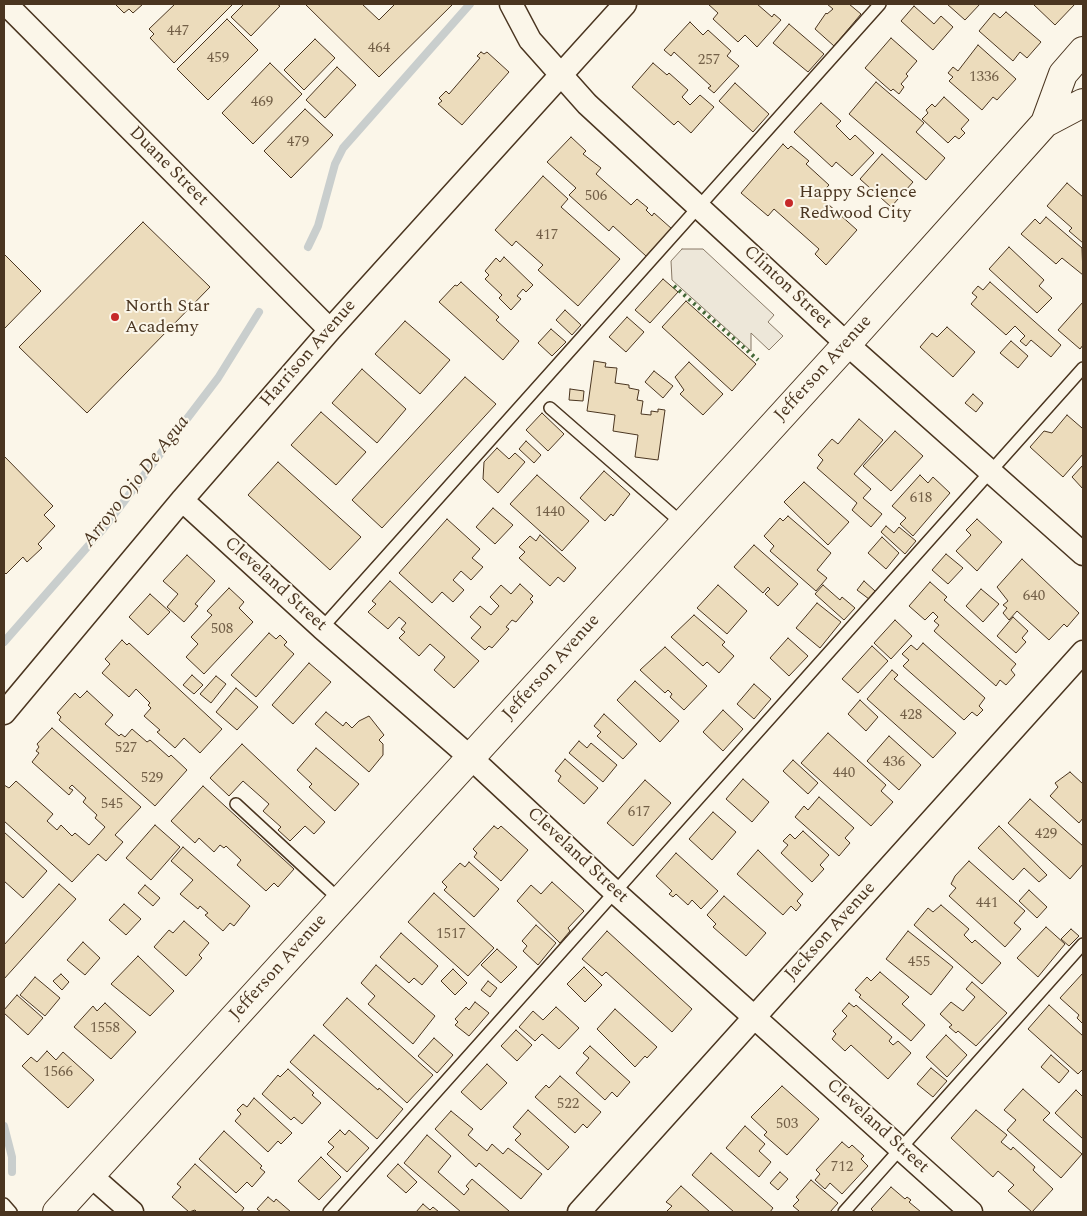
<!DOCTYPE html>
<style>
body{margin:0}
#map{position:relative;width:1087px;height:1216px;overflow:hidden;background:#fbf6e9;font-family:Spectral,serif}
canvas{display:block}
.frame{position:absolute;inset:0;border:5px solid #4a3520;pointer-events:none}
</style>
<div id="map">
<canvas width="1087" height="1216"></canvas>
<div class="frame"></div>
</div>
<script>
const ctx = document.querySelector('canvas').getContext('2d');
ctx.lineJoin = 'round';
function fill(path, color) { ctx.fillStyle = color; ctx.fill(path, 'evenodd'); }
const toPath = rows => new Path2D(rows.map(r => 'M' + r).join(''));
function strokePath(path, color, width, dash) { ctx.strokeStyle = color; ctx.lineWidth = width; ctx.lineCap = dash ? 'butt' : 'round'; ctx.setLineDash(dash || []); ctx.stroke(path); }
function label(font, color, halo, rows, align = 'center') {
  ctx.font = font + ' Spectral,serif'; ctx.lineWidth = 4; ctx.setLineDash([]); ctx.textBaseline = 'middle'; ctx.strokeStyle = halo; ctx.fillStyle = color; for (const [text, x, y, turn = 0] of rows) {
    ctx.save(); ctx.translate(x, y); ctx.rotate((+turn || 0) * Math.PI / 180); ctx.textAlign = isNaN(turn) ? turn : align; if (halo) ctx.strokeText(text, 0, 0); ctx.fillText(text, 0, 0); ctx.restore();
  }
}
const parking = toPath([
 [682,249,703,249,774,315,768,322,783,336,769,350,751,333,751,351,672,280,671,261,682,249]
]);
const stream = toPath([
 [308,247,318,226,335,164,343,148,470,4],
 [4,642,103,529,218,378,259,312],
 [4,1126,12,1157,12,1172]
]);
const building = toPath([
 [115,4,143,4,133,13,129,9,124,13,115,4],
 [175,4,233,4,174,63,150,38,154,34,149,29,175,4],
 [244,4,277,4,280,6,251,36,231,17,244,4],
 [305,4,362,4,379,20,395,4,453,4,379,77,305,4],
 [708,4,757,4,772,17,774,14,781,20,757,47,745,35,738,42,713,19,718,13,708,4],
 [827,4,849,4,861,14,834,46,815,29,826,13,827,14,833,9,827,4],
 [947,4,980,4,965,20,947,4],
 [1033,4,1075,4,1055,25,1033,4],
 [914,6,934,24,941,16,953,27,933,50,901,21,914,6],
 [1006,12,1041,42,1027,58,1020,52,1013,61,979,31,994,13,1000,18,1006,12],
 [227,19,258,50,208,100,177,69,227,19],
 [690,22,703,35,708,30,731,51,727,56,739,66,714,93,708,88,711,86,674,52,671,56,664,50,690,22],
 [789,24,824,54,808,72,773,43,789,24],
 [891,38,917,61,906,74,908,76,901,84,904,87,899,94,893,89,891,91,865,68,891,38],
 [315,39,335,58,304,90,284,70,315,39],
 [978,45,1016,79,997,100,993,97,982,110,949,81,953,77,948,73,953,67,958,71,978,45],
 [481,52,484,54,487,52,509,72,462,125,438,104,442,101,439,98,446,91,449,94,480,58,477,56,481,52],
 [270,63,302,94,253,144,222,113,270,63],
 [653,63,667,75,669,73,688,90,682,97,690,105,700,95,714,107,691,133,678,121,674,125,632,87,653,63],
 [337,67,356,85,325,118,306,100,337,67],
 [876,82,924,123,916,132,945,158,926,180,849,114,876,82],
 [735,83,769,114,753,132,719,101,735,83],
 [944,97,969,120,961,129,965,133,959,139,955,136,948,143,922,119,928,113,926,110,932,104,935,107,944,97],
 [821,103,841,121,836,126,850,140,855,135,874,153,852,176,836,162,832,167,794,132,821,103],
 [305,109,333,135,291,178,264,151,305,109],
 [571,137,586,151,583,154,601,168,596,174,631,205,637,199,648,208,646,210,652,216,654,213,672,229,646,256,613,226,609,231,569,195,576,188,547,162,571,137],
 [783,144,788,149,791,146,809,161,806,164,829,185,819,196,857,230,826,265,815,254,819,249,774,209,768,216,741,193,783,144],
 [882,154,913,182,891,207,860,179,882,154],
 [543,176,568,199,561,207,620,259,578,306,538,270,543,265,516,241,512,246,495,230,543,176],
 [1067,183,1083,197,1083,243,1069,231,1072,228,1047,206,1067,183],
 [1046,217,1082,248,1083,275,1062,258,1056,264,1021,234,1035,219,1040,224,1046,217],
 [143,222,210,287,87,413,19,347,143,222],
 [1009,247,1044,280,1039,286,1052,298,1037,313,989,269,1009,247],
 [4,254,41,291,4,329,4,254],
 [504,257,533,285,526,292,523,289,517,296,521,299,511,310,499,298,502,295,485,279,489,275,485,271,496,258,500,262,504,257],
 [663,279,678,292,650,323,635,310,663,279],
 [461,282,499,317,496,320,519,341,503,360,439,302,455,285,457,286,461,282],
 [990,282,1061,345,1051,357,1031,340,1026,346,1020,341,1025,336,1015,326,1006,335,971,304,977,297,972,293,978,286,983,290,990,282],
 [686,301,756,364,732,391,662,327,686,301],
 [1083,302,1083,345,1080,349,1058,330,1083,302],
 [565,310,581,325,572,335,556,320,565,310],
 [627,317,644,332,626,352,609,337,627,317],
 [405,321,450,360,420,394,375,354,405,321],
 [947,327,975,352,953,377,920,347,932,333,937,337,947,327],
 [551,329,566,342,552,356,538,343,551,329],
 [1011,341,1028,356,1018,368,1000,353,1011,341],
 [594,361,606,363,605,367,617,368,615,383,629,385,629,388,639,390,637,400,643,401,641,414,651,415,651,411,658,412,658,409,665,410,658,460,635,457,638,435,613,431,615,415,587,411,594,361],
 [689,362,723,394,703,415,680,394,684,390,675,377,689,362],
 [362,369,406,409,377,443,332,403,362,369],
 [654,371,673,386,663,398,645,382,654,371],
 [465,377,496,404,382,528,352,500,465,377],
 [570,389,584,391,583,401,569,400,570,389],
 [973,394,983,403,976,412,965,403,973,394],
 [321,412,366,452,336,485,291,445,321,412],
 [542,413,564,434,548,451,526,430,542,413],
 [1067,415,1082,428,1083,426,1083,454,1063,477,1030,447,1044,431,1052,433,1067,415],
 [859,419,883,440,854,474,871,489,863,498,882,514,871,527,852,510,857,503,817,468,823,460,818,455,832,439,838,444,859,419],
 [895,431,923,456,891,491,863,466,895,431],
 [526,441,541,455,534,463,519,449,526,441],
 [497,448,509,459,515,453,525,462,498,493,483,479,484,462,497,448],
 [4,456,53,506,44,515,55,526,38,544,42,548,27,562,23,557,6,574,4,572,4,456],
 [278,462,361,537,330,570,248,495,278,462],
 [1083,465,1083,489,1072,477,1083,465],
 [604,471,630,494,613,516,611,514,605,521,580,498,604,471],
 [537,475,589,521,562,551,510,504,537,475],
 [920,475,928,483,933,477,950,493,913,536,900,524,906,518,892,506,920,475],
 [804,482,849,522,828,545,784,502,804,482],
 [493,508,513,525,495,544,476,527,493,508],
 [788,516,831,553,817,570,827,578,816,591,770,551,774,546,764,536,780,518,783,521,788,516],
 [447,519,480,549,472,558,483,567,471,580,461,571,453,580,464,590,453,602,442,592,432,603,399,573,447,519],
 [977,519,1002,542,977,571,956,551,971,535,966,530,977,519],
 [886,526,894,533,899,527,916,541,905,554,881,532,886,526],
 [540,535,576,568,564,582,558,577,550,586,519,558,525,552,519,547,530,536,536,541,540,535],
 [882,537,899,553,886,569,868,553,882,537],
 [754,545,798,584,778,606,765,594,770,589,768,587,763,593,734,567,754,545],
 [946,554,963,568,948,584,932,570,946,554],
 [187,555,215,581,195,604,198,606,184,622,167,607,178,594,163,581,187,555],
 [1022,559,1079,613,1067,627,1064,624,1049,640,1017,611,1009,620,1003,613,1007,608,1003,605,1008,601,997,587,1022,559],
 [390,581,479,661,454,688,434,670,445,657,430,644,419,656,399,638,405,632,401,629,406,623,399,617,388,629,368,612,376,604,372,601,390,581],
 [864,581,875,591,869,599,857,590,864,581],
 [930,582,947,597,944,600,1016,664,1011,670,1015,675,1006,685,1000,680,996,686,934,631,939,625,934,621,938,617,933,612,925,620,909,606,930,582],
 [520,584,533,596,530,599,533,602,516,622,512,620,506,627,509,629,492,648,489,646,485,650,471,638,481,627,470,617,480,606,491,615,499,606,490,597,501,585,511,594,520,584],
 [718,585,747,611,727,634,697,608,718,585],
 [823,585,840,600,842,597,855,608,844,620,815,594,823,585],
 [229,588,244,602,239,608,253,622,204,674,186,657,198,644,191,637,212,615,207,611,229,588],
 [981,589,999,604,983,622,966,606,981,589],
 [150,594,170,612,148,635,129,617,150,594],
 [817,603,841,622,820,648,796,628,817,603],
 [694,615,725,642,722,645,734,656,719,673,707,662,703,666,671,637,694,615],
 [1013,617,1028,631,1022,638,1026,642,1016,653,997,636,1013,617],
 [895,620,912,636,891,659,874,643,895,620],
 [269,633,276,639,280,635,287,642,284,645,294,654,256,697,231,675,269,633],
 [788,638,808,656,789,676,770,658,788,638],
 [122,640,127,645,129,643,222,729,200,753,184,738,175,748,157,732,160,730,144,716,151,708,148,705,150,703,136,689,129,697,102,673,110,664,105,659,122,640],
 [923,643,985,698,979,706,983,710,977,716,972,712,964,720,903,666,909,660,902,654,911,645,917,650,923,643],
 [872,646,888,661,858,693,842,679,872,646],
 [665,647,707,686,684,710,670,697,672,694,668,690,665,693,640,670,665,647],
 [309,663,331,682,293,724,272,705,309,663],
 [892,670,898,675,894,679,956,733,933,758,867,699,892,670],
 [192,675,203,685,194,694,183,685,192,675],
 [216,676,226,684,211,703,200,694,216,676],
 [635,681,679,721,660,742,617,700,635,681],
 [754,684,771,699,754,719,737,704,754,684],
 [236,688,258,707,237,730,216,712,236,688],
 [87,691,113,715,105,724,119,736,121,734,125,737,132,729,147,742,150,740,169,757,171,755,187,770,155,806,59,720,61,717,57,713,75,693,80,698,87,691],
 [860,700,878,717,866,731,848,714,860,700],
 [723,710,743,729,723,751,703,732,723,710],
 [326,712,343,726,346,722,352,728,359,721,369,716,384,735,379,740,383,744,383,755,369,772,315,724,326,712],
 [604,714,637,744,623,759,597,736,601,732,594,726,604,714],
 [52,728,141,807,115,835,123,842,106,861,98,854,72,882,4,821,4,785,9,788,16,781,53,814,47,821,57,830,61,825,72,836,75,833,89,845,105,827,95,818,97,815,83,802,86,798,72,785,69,788,73,790,69,795,32,762,39,753,36,751,39,747,37,744,52,728],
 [828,733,886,785,881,791,893,802,871,826,801,763,828,733],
 [889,736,921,765,899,790,867,761,889,736],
 [579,741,587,748,591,743,617,765,603,782,569,753,579,741],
 [242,744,325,822,314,834,305,826,290,841,278,830,281,827,263,811,269,804,243,781,229,796,210,778,242,744],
 [316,748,359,784,335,811,309,787,312,784,297,770,316,748],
 [565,759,598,788,584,804,558,781,561,776,555,771,565,759],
 [793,760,818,783,808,794,783,771,793,760],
 [1070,772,1083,784,1083,818,1079,823,1050,796,1058,787,1055,783,1070,772],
 [743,779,769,802,752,822,726,799,743,779],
 [645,780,671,803,633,846,607,823,645,780],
 [203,786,294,869,278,887,274,883,266,891,237,865,241,860,226,846,224,848,220,845,214,852,199,838,195,843,171,821,203,786],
 [819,797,854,828,845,838,850,843,839,856,795,817,804,806,808,810,819,797],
 [1030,799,1083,846,1083,864,1070,879,1008,823,1030,799],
 [713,812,736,832,712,860,689,839,713,812],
 [155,825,180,847,151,880,126,858,155,825],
 [494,826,498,829,501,826,528,850,501,881,474,857,477,853,473,849,494,826],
 [999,826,1047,875,1039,882,1024,868,1013,880,978,848,999,826],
 [803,831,829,855,820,865,824,869,812,882,781,853,788,845,783,841,790,834,795,839,803,831],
 [4,832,47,871,23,898,4,881,4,832],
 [183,847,250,906,234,926,230,923,223,931,205,915,208,913,200,906,198,909,180,894,193,880,171,861,183,847],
 [758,850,803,894,797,901,801,905,796,911,791,906,783,915,737,874,758,850],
 [676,853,718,891,701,909,692,900,688,905,676,894,673,897,669,894,672,891,656,876,676,853],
 [969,861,1025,911,1014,923,1021,929,1005,947,949,896,956,888,951,884,955,876,969,861],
 [469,862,499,889,474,917,444,890,447,887,442,882,460,863,465,867,469,862],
 [552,882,584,911,568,928,570,931,560,943,517,901,531,885,541,894,552,882],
 [59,884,76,899,4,979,4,945,59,884],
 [145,885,160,898,153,906,138,893,145,885],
 [1029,890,1047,907,1037,918,1019,901,1029,890],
 [434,893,494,948,468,976,408,922,434,893],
 [724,896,766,933,746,956,713,927,716,924,707,915,724,896],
 [124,904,141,919,126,935,109,920,124,904],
 [941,905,969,929,964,935,972,943,975,940,1001,963,982,984,914,925,928,908,933,912,941,905],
 [184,921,209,943,199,955,202,958,186,976,154,947,169,930,173,933,184,921],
 [536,925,556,943,538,965,523,951,527,946,522,941,536,925],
 [1046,927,1065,944,1038,977,1017,958,1046,927],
 [1071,929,1079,936,1069,946,1061,939,1071,929],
 [607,931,692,1009,672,1032,606,972,602,976,582,959,607,931],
 [908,931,953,967,931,995,886,959,908,931],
 [401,933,438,966,422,985,414,978,409,983,380,957,401,933],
 [83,942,100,958,85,975,67,960,83,942],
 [497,949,517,967,501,983,481,965,497,949],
 [138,956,174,991,150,1016,111,984,138,956],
 [376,965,435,1016,413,1044,368,1004,375,996,361,983,376,965],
 [584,967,602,985,585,1002,567,984,584,967],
 [453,969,467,983,455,995,441,981,453,969],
 [880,972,909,997,902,1004,925,1025,911,1041,859,997,861,995,855,990,867,977,871,981,880,972],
 [1083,973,1083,1024,1077,1018,1079,1015,1060,998,1083,973],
 [61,974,69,982,62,990,53,981,61,974],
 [35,977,60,998,45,1016,20,995,35,977],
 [488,981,497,988,490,997,481,990,488,981],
 [972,982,1007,1013,976,1046,958,1031,956,1033,949,1027,952,1025,940,1014,951,1002,963,1011,975,997,966,989,972,982],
 [17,995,43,1018,28,1035,4,1013,4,1010,17,995],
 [347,998,433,1075,407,1103,323,1025,347,998],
 [475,1002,489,1013,469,1036,455,1025,458,1022,455,1019,466,1007,469,1010,475,1002],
 [105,1003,136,1032,111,1059,74,1027,93,1006,97,1011,105,1003],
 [849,1003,854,1007,856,1005,892,1037,889,1041,893,1045,898,1041,911,1053,888,1079,851,1045,845,1051,832,1039,836,1034,833,1031,847,1016,842,1011,849,1003],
 [1049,1005,1083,1036,1083,1069,1078,1074,1028,1029,1049,1005],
 [556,1007,579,1028,559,1049,542,1034,535,1041,519,1027,533,1011,543,1020,556,1007],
 [615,1009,657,1047,647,1058,645,1056,635,1067,597,1029,615,1009],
 [516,1030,532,1045,517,1061,501,1046,516,1030],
 [314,1035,378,1090,379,1088,403,1109,377,1139,290,1062,314,1035],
 [946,1035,967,1055,947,1077,926,1057,946,1035],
 [434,1038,453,1055,437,1073,418,1056,434,1038],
 [590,1046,630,1082,617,1097,612,1092,605,1100,576,1073,589,1058,583,1053,590,1046],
 [47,1051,56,1060,63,1052,94,1080,68,1108,22,1066,31,1057,37,1062,47,1051],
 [1051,1055,1069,1071,1059,1083,1041,1067,1051,1055],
 [487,1064,507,1083,481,1110,461,1092,487,1064],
 [931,1068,947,1081,933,1097,917,1084,931,1068],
 [288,1069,314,1093,312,1095,321,1103,302,1124,294,1117,291,1120,262,1094,278,1075,280,1077,288,1069],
 [560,1076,601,1112,587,1128,583,1124,575,1133,535,1097,546,1085,549,1088,560,1076],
 [782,1086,819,1119,787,1155,764,1135,767,1132,751,1117,782,1086],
 [1023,1089,1050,1113,1043,1120,1082,1154,1061,1178,1007,1130,1016,1120,1004,1110,1023,1089],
 [1076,1090,1083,1097,1083,1139,1055,1113,1076,1090],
 [254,1098,292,1133,281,1144,278,1141,268,1152,235,1121,241,1114,237,1110,243,1104,247,1107,254,1098],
 [528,1110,569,1147,548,1170,515,1140,521,1134,513,1127,528,1110],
 [976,1110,1007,1135,1001,1142,1011,1150,1013,1147,1035,1167,1033,1170,1053,1189,1032,1212,1008,1191,1014,1185,998,1171,993,1177,951,1138,976,1110],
 [451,1111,473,1129,468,1135,487,1151,492,1144,503,1154,508,1148,542,1174,521,1199,479,1163,476,1167,435,1129,451,1111],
 [745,1126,765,1144,759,1151,771,1162,759,1177,726,1148,745,1126],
 [340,1130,345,1135,349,1130,369,1148,347,1172,327,1154,334,1147,328,1142,340,1130],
 [224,1131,262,1166,260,1168,265,1172,252,1187,247,1182,236,1193,199,1159,224,1131],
 [427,1135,451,1156,438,1172,464,1195,469,1189,466,1186,472,1179,509,1211,508,1212,461,1212,404,1163,427,1135],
 [842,1142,849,1148,852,1145,864,1156,861,1159,868,1166,842,1194,830,1183,825,1189,815,1180,820,1174,816,1170,842,1142],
 [711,1153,773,1208,770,1212,734,1212,692,1175,711,1153],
 [321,1157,341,1177,319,1200,298,1181,321,1157],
 [195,1164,244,1208,241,1212,197,1212,195,1210,189,1212,172,1197,181,1187,177,1184,195,1164],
 [398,1164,417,1182,406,1193,387,1176,398,1164],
 [780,1172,788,1179,778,1190,770,1183,780,1172],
 [811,1180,838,1203,830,1212,797,1212,799,1211,793,1206,799,1200,796,1197,811,1180],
 [681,1186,710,1212,666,1212,672,1206,666,1202,681,1186],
 [891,1187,905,1199,907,1197,911,1200,909,1202,921,1212,874,1212,871,1209,891,1187],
 [268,1197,274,1202,276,1199,291,1212,261,1212,257,1209,268,1197],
 [423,1204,430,1210,433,1207,439,1212,416,1212,423,1204]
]);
const service = toPath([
 [550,408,683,524],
 [322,628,880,4],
 [236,804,340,900],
 [4,1204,11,1212],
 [329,1212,1083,368],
 [844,1212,1083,944]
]);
const minor = toPath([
 [6,4,330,330],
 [511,4,530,40,587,104,847,344,1083,554],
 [182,500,322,628,471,758,616,893,971,1212],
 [4,713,182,500,330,330,625,4],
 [90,1175,132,1212],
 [579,1212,1083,652]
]);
const secondary = toPath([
 [1045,123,1063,74,1083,51],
 [57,1212,847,344,1045,123,1083,103]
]);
const hedge = toPath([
 [674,286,758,360]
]);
const markers = [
 [789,203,5,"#c62828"],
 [115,317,5,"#c62828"]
];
const numberNames = [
 ["447",178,32],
 ["464",379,49],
 ["459",218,59],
 ["257",709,61],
 ["1336",984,78],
 ["469",262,103],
 ["479",298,143],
 ["506",596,197],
 ["417",547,236],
 ["618",921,499],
 ["1440",550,513],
 ["640",1034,597],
 ["508",222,630],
 ["428",911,716],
 ["527",126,749],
 ["436",894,763],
 ["440",844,774],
 ["529",152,779],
 ["545",112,805],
 ["617",639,813],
 ["429",1046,835],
 ["441",987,904],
 ["1517",451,935],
 ["455",919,963],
 ["1558",105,1029],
 ["1566",58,1073],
 ["522",568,1105],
 ["503",787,1125],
 ["712",842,1168]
];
const streetNames = [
 ["Duane Street",168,167,45],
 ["Clinton Street",787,288,43],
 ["Harrison Avenue",309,354,-49],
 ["Jefferson Avenue",824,369,-48],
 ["Cleveland Street",275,585,42],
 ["Jefferson Avenue",552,668,-48],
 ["Cleveland Street",577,856,43],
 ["Jackson Avenue",831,932,-48],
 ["Jefferson Avenue",279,968,-48],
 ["Cleveland Street",877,1127,42]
];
const poiNames = [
 ["Happy Science",799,193],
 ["Redwood City",799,214],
 ["North Star",125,307],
 ["Academy",125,328]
];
const waterNames = [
 ["Arroyo Ojo De Agua",137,482,-52]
];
fill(parking, '#ede7d9');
strokePath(parking, '#887966', 1);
strokePath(stream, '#c9cecd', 8);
fill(building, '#ecdcbc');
strokePath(building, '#4a3520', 1);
strokePath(service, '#4a3520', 14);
strokePath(minor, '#4a3520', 25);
strokePath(secondary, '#4a3520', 30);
strokePath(service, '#fbf6e9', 11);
strokePath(minor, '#fbf6e9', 22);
strokePath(secondary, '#fbf6e9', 28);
strokePath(hedge, '#436837', 4, [2.5, 4]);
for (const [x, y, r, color] of markers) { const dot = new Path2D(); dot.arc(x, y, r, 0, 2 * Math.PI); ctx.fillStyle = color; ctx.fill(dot); strokePath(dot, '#fbf6e9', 2); }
label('15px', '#725f47', null, numberNames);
label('18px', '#4a3520', '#fbf6e9', streetNames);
label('18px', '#4a3520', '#fbf6e9', poiNames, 'left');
label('italic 19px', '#4a3520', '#fbf6e9', waterNames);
</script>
